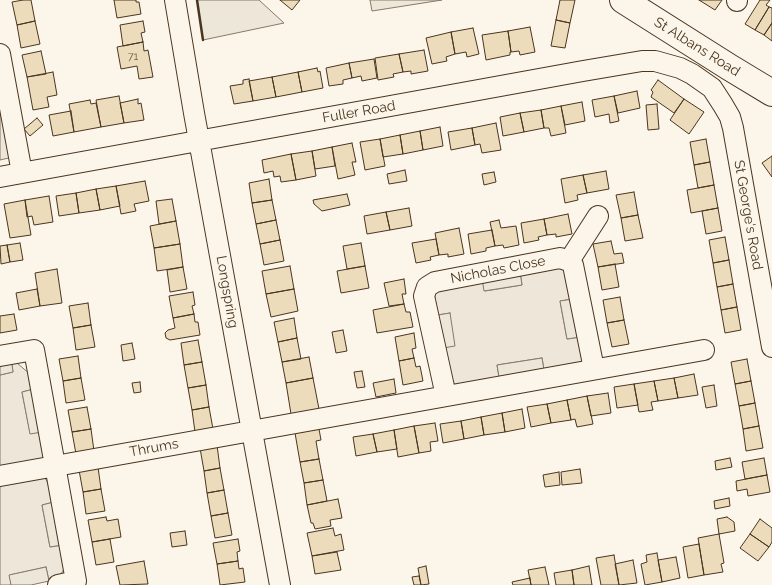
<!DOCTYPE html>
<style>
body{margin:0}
canvas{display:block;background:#fbf6e9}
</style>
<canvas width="772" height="585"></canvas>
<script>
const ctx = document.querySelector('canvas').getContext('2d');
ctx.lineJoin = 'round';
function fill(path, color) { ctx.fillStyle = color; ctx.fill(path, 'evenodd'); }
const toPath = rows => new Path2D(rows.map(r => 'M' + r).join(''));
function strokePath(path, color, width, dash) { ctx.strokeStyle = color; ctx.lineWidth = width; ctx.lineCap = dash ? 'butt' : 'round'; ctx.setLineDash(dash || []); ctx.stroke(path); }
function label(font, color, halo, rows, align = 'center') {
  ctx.font = font + ' Raleway,sans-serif'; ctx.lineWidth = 4; ctx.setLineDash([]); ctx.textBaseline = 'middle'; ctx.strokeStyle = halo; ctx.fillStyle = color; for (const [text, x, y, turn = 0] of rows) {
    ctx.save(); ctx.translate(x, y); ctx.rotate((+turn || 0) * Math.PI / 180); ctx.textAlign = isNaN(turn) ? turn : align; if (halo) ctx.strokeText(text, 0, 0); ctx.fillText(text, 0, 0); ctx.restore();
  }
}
const green = toPath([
 [0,96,13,157,0,160,0,96],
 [561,265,568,271,573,299,560,301,567,339,580,337,584,359,580,364,544,370,542,358,497,365,499,377,453,385,443,348,450,313,438,315,434,292,482,278,485,291,522,285,520,272,561,265],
 [11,358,30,374,34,389,22,392,30,433,42,432,45,459,0,470,0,375,13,372,11,358],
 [44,477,47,481,54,502,42,505,50,547,62,545,66,566,58,579,49,581,46,567,10,575,11,585,0,585,0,482,44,477]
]);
const parking = toPath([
 [197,0,259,0,284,23,203,40,197,0],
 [370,0,442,0,372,11,370,0],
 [520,272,522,285,484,291,482,278,520,272],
 [573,299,580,337,567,339,560,301,573,299],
 [450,313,455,346,443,348,438,315,450,313],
 [11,358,13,372,0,375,0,360,11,358],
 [542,358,544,370,499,377,497,365,542,358],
 [34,389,42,432,30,434,22,392,34,389],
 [54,502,62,545,50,547,42,505,54,502],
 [46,567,49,581,31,585,11,585,9,575,46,567]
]);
const building = toPath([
 [23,0,31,0,35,21,17,25,12,2,23,0],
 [114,0,136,0,136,2,139,2,141,14,117,18,114,0],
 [280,0,300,0,292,10,280,0],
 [560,0,575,0,570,23,556,20,560,0],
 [699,0,722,0,715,10,699,0],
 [760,0,770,0,766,5,769,7,755,30,745,24,760,0],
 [769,7,772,8,772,23,764,35,755,30,769,7],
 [556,20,570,23,565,48,551,46,556,20],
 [35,21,40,44,21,48,17,25,35,21],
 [143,21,145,32,141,33,143,42,123,46,120,25,143,21],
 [772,23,772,41,764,35,772,23],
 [530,27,535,52,520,55,519,51,511,52,508,31,530,27],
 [473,28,479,54,467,57,466,52,455,54,451,32,473,28],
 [508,31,511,52,510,52,510,55,486,60,482,35,508,31],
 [451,32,455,54,446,57,447,61,432,64,426,38,451,32],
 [143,42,144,51,148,50,153,77,139,79,137,66,121,69,117,47,143,42],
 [424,50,428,71,411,74,411,71,403,72,399,54,424,50],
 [41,51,46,74,27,77,22,55,41,51],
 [399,54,403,72,393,74,394,77,378,80,375,58,399,54],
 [374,59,377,78,362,81,361,76,352,78,349,63,374,59],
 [349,63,352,78,343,80,343,84,329,86,326,68,349,63],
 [317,68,318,72,320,71,323,88,302,92,298,72,317,68],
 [53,72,57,95,47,97,49,107,33,110,27,77,53,72],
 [298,72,302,92,276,97,272,77,298,72],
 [272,77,276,97,253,101,249,81,272,77],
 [249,79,253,101,234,104,230,86,243,84,243,80,249,79],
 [658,80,684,99,674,113,651,97,653,92,651,90,658,80],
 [637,91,640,108,618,113,614,96,637,91],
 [119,96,124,123,101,127,96,100,119,96],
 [614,96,619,121,610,123,609,114,595,117,592,100,614,96],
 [138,99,138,104,141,103,144,120,124,123,120,103,138,99],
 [684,99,704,112,689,134,670,120,684,99],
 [90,100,91,104,96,103,101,127,74,132,69,104,90,100],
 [582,102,585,121,565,125,561,106,582,102],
 [657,104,659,129,648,130,646,105,657,104],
 [561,106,566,133,551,136,549,128,544,128,541,110,561,106],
 [541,110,544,128,524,132,520,113,541,110],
 [71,111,74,132,53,136,49,115,71,111],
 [520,113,524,132,503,136,500,117,520,113],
 [37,118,43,125,30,136,24,129,37,118],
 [496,123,501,150,482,153,480,144,475,145,472,128,496,123],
 [440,127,443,146,423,150,420,131,440,127],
 [472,128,475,145,451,150,448,132,472,128],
 [420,131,423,150,403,154,400,135,420,131],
 [400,135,403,154,383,157,380,139,400,135],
 [380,139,385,166,365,170,360,142,380,139],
 [706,139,710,162,694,165,690,142,706,139],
 [352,143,356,162,352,162,355,175,338,179,332,147,352,143],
 [332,147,335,166,315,169,312,151,332,147],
 [312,151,316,176,296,180,291,154,312,151],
 [291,154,296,180,281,182,280,176,274,177,273,171,264,173,262,160,291,154],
 [772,156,772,177,762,163,772,156],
 [710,162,714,185,698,188,694,165,710,162],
 [405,170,407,181,389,184,387,174,405,170],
 [606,171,609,189,587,193,583,175,606,171],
 [494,172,496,182,484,185,482,174,494,172],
 [583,175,587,193,577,195,578,200,565,203,561,179,583,175],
 [269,179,272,200,252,203,249,183,269,179],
 [145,181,149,201,134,204,136,211,121,214,116,186,145,181],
 [714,185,718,208,691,213,687,190,714,185],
 [116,186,120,206,100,210,96,189,116,186],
 [96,189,100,210,79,213,76,193,96,189],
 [634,192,638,215,621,218,616,195,634,192],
 [76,193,79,213,59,216,56,196,76,193],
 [347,194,350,205,322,211,314,204,313,200,347,194],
 [49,196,53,222,34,225,32,216,27,217,25,200,49,196],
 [172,199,176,221,159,224,156,201,172,199],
 [25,200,31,235,10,238,4,204,25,200],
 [272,200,276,220,256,224,252,203,272,200],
 [409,208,412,226,390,230,386,212,409,208],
 [718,208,722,231,706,234,702,211,718,208],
 [386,212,390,230,367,234,364,216,386,212],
 [568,214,572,234,556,237,556,234,547,235,544,219,568,214],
 [638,215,643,238,625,241,621,218,638,215],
 [544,219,547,235,538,237,539,240,524,243,521,223,544,219],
 [276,220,280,240,260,244,256,224,276,220],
 [499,220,501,228,516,226,519,245,504,248,503,245,495,246,490,222,499,220],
 [176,221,180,244,154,248,150,226,176,221],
 [459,228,464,254,448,257,448,254,439,255,435,233,459,228],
 [492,230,495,246,486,248,486,251,471,254,468,234,492,230],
 [725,237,729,260,713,263,709,240,725,237],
 [436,239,439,255,430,257,431,260,416,263,412,243,436,239],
 [280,240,284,261,264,265,260,244,280,240],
 [611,241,614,254,622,253,624,263,598,267,593,244,611,241],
 [20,243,23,260,10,262,7,245,20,243],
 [361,243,365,266,347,269,343,246,361,243],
 [180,244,183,267,157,271,154,248,180,244],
 [7,245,10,262,1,264,0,246,7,245],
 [729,260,733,284,717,287,713,263,729,260],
 [615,264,619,287,602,290,598,267,615,264],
 [290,266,294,289,266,294,262,271,290,266],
 [365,266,369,288,341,293,337,271,365,266],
 [183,267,187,289,170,292,167,270,183,267],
 [57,269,62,303,40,306,35,273,57,269],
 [404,279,406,294,402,294,404,304,389,306,384,283,404,279],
 [733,284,737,307,721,310,717,287,733,284],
 [37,289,40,306,19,310,16,293,37,289],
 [294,289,298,311,271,317,266,294,294,289],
 [193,292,195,305,192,306,194,314,173,318,169,296,193,292],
 [620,297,624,320,607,323,603,300,620,297],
 [88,303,91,325,73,328,69,306,88,303],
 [404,304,406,312,410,312,413,327,377,333,373,310,404,304],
 [737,307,741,330,725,333,721,310,737,307],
 [14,314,17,330,0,333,0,316,14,314],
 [194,314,195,322,198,322,200,335,170,340,166,338,165,333,168,330,175,328,173,318,194,314],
 [294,318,297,338,278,342,274,322,294,318],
 [624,320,629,344,612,347,607,323,624,320],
 [91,325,95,347,76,350,73,328,91,325],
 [343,330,347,351,336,353,332,332,343,330],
 [414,333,416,348,412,349,414,358,399,361,395,337,414,333],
 [297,338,301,359,282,362,278,342,297,338],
 [198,340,202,362,184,365,181,343,198,340],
 [132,343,135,359,123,361,121,345,132,343],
 [78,356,81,378,63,381,59,359,78,356],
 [309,357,313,378,286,383,282,362,309,357],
 [414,358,416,367,420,366,423,381,403,385,399,361,414,358],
 [747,359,751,381,735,384,731,362,747,359],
 [202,362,206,385,188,388,184,365,202,362],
 [362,371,365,387,357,388,354,372,362,371],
 [694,374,698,395,678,398,674,378,694,374],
 [81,378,85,400,66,403,63,381,81,378],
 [313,378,319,409,291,414,286,383,313,378],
 [674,378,678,398,658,401,654,381,674,378],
 [394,379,396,393,376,397,373,383,394,379],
 [654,381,658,401,651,402,653,410,639,412,634,384,654,381],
 [751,381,755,403,739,406,735,384,751,381],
 [140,382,141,392,134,393,132,383,140,382],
 [634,384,638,405,617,408,614,387,634,384],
 [206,385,209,407,192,410,188,388,206,385],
 [714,385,717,406,706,408,702,387,714,385],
 [608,393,611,413,591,416,587,396,608,393],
 [587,396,593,424,577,427,575,419,571,420,567,400,587,396],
 [567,400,571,420,551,423,547,404,567,400],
 [755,403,759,426,743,429,739,406,755,403],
 [547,404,551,423,531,427,527,407,547,404],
 [87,407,91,429,72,432,68,410,87,407],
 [209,407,213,429,195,432,192,410,209,407],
 [522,409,525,428,505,432,502,413,522,409],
 [502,413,505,432,484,435,481,417,502,413],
 [481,417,484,435,464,439,461,421,481,417],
 [461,421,464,439,443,443,440,424,461,421],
 [435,423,438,441,430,442,431,451,419,453,414,426,435,423],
 [414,426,419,453,398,457,394,430,414,426],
 [759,426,763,448,746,451,743,429,759,426],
 [91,429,94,451,76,454,72,432,91,429],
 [319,429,321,440,316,441,319,459,300,462,295,433,319,429],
 [394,430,397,449,377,452,373,434,394,430],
 [373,434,377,452,356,456,353,437,373,434],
 [217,445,220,468,204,471,200,448,217,445],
 [730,458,732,467,716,470,715,461,730,458],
 [764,458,767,475,745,479,742,462,764,458],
 [319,459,323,480,304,483,300,462,319,459],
 [98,467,101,489,83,492,79,470,98,467],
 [220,468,224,490,207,493,204,471,220,468],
 [580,469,582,483,562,485,561,472,580,469],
 [559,472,560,485,545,487,543,475,559,472],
 [767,475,770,492,748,496,747,489,737,491,736,481,767,475],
 [323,480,327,501,307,505,304,483,323,480],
 [101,489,105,511,86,514,83,492,101,489],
 [224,490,228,513,211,516,207,493,224,490],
 [729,498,730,506,715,509,714,501,729,498],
 [338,499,342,518,330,520,331,526,315,529,313,523,311,523,307,505,338,499],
 [228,513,232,535,215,538,211,516,228,513],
 [106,517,107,521,118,519,121,537,92,542,88,520,106,517],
 [727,517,734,522,735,531,719,534,717,519,727,517],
 [760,519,772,528,772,542,769,547,750,534,760,519],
 [333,528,335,536,341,534,344,550,312,556,307,533,333,528],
 [185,531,187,545,172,547,170,533,185,531],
 [719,534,724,563,721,564,723,572,704,575,698,538,719,534],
 [750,534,769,547,758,561,740,548,750,534],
 [110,539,114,562,96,565,92,542,110,539],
 [238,539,240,551,237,552,238,561,217,564,213,543,238,539],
 [699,544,704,575,688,578,683,547,699,544],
 [337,552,341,570,315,574,312,556,337,552],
 [657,553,662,582,645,585,641,564,647,562,646,555,657,553],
 [614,555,619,585,601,585,596,558,614,555],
 [676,557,680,578,662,582,658,560,676,557],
 [633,560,637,583,619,585,615,564,633,560],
 [144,561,148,584,120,585,116,566,144,561],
 [238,561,239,569,243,568,245,582,220,585,217,564,238,561],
 [426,566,429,584,421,585,418,568,426,566],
 [589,566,592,585,574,585,572,570,589,566],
 [545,567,549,585,531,585,528,570,545,567],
 [572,570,574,585,556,585,554,573,572,570],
 [419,576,421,585,414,585,412,577,419,576],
 [530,578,531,585,513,585,512,582,530,578]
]);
const minor = toPath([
 [175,0,194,113,280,585],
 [737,1,737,0],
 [0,54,22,173],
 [0,177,583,71,642,61,655,61,680,68,692,74,712,88,723,105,730,117,733,128,772,347],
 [569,261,598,216],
 [0,356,34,350,76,581,58,585],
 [446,396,424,296,427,287,435,282,560,258,569,261,573,265,594,369],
 [0,476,704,350]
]);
const major = toPath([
 [623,0,729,67,772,93]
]);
const wall = toPath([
 [197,0,203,40]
]);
const numberNames = [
 ["71",133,57]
];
const streetNames = [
 ["St Albans Road",697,47,32],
 ["Fuller Road",359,112,-10],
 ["St George's Road",748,215,80],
 ["Nicholas Close",498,270,-11],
 ["Longspring",227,292,80],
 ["Thrums",154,448,-10]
];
fill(green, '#ede6d9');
strokePath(green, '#887966', 1);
fill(parking, '#ede7d9');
strokePath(parking, '#887966', 1);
fill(building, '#ecdcbc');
strokePath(building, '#4a3520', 1);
strokePath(minor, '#4a3520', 22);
strokePath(major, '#4a3520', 28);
strokePath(minor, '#fbf6e9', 20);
strokePath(major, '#fbf6e9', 26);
strokePath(wall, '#4a3520', 2.5);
label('11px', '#725f47', null, numberNames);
label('14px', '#4a3520', '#fbf6e9', streetNames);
</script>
